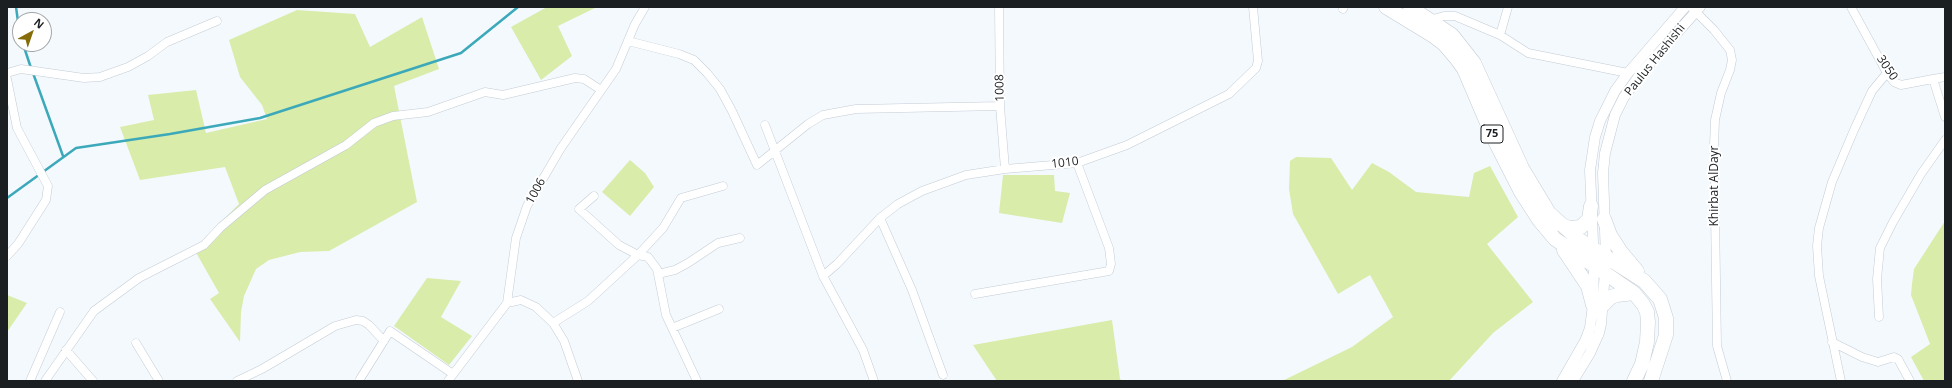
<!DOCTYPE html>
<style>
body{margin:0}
#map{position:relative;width:1952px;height:388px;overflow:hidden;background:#f4f9fe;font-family:"Open Sans",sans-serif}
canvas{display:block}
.frame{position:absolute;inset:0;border:8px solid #1b1f21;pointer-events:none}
.north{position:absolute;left:12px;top:12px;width:40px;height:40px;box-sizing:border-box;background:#fff;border:1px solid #a4a5a6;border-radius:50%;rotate:40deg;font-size:11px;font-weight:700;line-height:16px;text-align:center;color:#1b1f21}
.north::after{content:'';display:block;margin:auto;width:14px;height:18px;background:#856c09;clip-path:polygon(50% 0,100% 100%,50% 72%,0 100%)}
</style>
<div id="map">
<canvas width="1952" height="388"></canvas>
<div class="frame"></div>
<div class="north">N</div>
</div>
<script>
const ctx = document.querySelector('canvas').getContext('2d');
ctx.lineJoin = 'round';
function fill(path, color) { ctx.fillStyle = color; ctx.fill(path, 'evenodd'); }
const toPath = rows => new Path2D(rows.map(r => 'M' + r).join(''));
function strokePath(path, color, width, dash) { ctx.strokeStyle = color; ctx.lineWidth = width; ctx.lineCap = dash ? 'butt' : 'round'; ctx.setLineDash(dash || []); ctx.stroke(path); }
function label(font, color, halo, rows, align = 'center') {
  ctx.font = font + ' "Open Sans",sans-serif'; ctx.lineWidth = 4; ctx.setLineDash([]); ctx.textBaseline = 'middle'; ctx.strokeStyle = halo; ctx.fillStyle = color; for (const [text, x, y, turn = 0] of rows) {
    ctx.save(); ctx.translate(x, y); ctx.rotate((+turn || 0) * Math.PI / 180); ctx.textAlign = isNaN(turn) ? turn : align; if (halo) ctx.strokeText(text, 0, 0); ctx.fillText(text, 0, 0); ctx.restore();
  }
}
const green = toPath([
 [547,7,597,7,558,26,572,56,541,80,511,27],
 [297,10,355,14,370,47,422,17,439,69,394,86,417,202,329,251,300,252,269,260,256,269,244,296,241,312,240,342,210,299,219,293,194,249,239,204,225,167,140,180,120,127,154,120,148,95,196,90,206,133,267,119,262,105,240,77,229,40],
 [1296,157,1331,158,1352,190,1372,163,1389,172,1416,192,1469,197,1474,173,1490,166,1518,217,1487,244,1533,302,1493,333,1449,381,1282,381,1352,347,1393,317,1370,275,1338,294,1293,214,1289,189,1290,161],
 [630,160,645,173,654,187,630,216,602,192],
 [1003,175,1054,175,1055,191,1070,193,1062,223,999,213],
 [1945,221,1945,381,1924,381,1911,357,1930,344,1911,295,1912,284,1914,269],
 [427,278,461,281,441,317,472,336,449,365,394,326],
 [7,295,27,303,7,332],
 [1112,320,1120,379,1123,381,997,381,973,345]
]);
const stream = toPath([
 [16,7,20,36],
 [23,44,31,68],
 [33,73,63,156],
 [7,198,76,148,170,134,260,118,461,53,518,7]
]);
const minor = toPath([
 [999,7,1000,106,1005,169],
 [1691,7,1714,30,1730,50,1732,60,1730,70,1721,93,1715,120,1714,146,1717,346,1727,381],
 [1851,7,1887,73,1894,82,1901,85,1933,79,1945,117],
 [1343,9,1344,7],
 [1429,20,1444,16,1455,16,1500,35,1528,53,1628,73],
 [1500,35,1508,7],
 [628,41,679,54,694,60,707,73,720,89,732,111,757,165,808,124,823,115,856,109,1000,106],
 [7,73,21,69,84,78,100,77,128,67,148,56,167,42,217,21],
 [7,79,17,128,48,186,46,200,18,244,7,256],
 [1933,79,1945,77],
 [765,125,823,276,863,350,874,381],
 [594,196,579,209,619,245,638,255,648,257,657,269,666,315,697,381],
 [880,218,912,290,943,375],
 [658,274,675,270,688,263,718,243,740,238],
 [823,276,837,264,880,218,898,204,922,191,966,175,1005,169,1077,163,1127,145,1229,94,1256,68,1258,61,1253,7],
 [975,294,1109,271,1111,264,1109,248,1077,163],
 [507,303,521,300,536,307,553,323,564,341,578,381],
 [1879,317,1877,279,1880,248,1893,222,1921,174,1945,140],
 [553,323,588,301,638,255,663,228,681,198,723,186],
 [672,328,719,309],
 [1832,342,1862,357,1878,362,1894,357,1898,359,1910,381],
 [136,343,159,381],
 [66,350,93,381],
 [360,379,390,331,453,374],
 [30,381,60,312],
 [45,381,94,311,139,278,204,245,221,227,265,190,346,145,374,123,393,116,428,112,485,92,503,95,575,78,584,79,601,90],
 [237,381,262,369,335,326,356,320,363,321,369,325,384,341],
 [448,381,507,303,516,238,527,206,561,148,616,69,635,24,645,7],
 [1841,381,1819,276,1817,246,1819,228,1832,182,1854,130,1872,91,1887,73]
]);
const tertiary = toPath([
 [1562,381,1585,341,1590,328,1593,305,1594,266,1590,170,1595,137,1600,121,1615,91,1628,73,1685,7],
 [1573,381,1590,353,1599,333,1601,324,1606,258,1603,173,1605,153,1615,115,1624,97,1642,72,1700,7]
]);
const trunk = toPath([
 [1386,7,1432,35,1444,44,1456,58,1464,69,1493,137,1521,192,1539,220,1555,239,1634,293,1643,304,1647,312,1648,322,1647,342,1642,364,1634,381],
 [1410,7,1452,35,1474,63,1522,168,1549,213,1578,239,1644,281,1660,299,1666,318,1666,335,1651,381],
 [1604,219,1610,235,1621,252,1637,271],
 [1560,224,1569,228,1581,227,1589,219,1591,206],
 [1564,250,1588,286,1593,305],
 [1603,305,1611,297,1617,295,1634,293]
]);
const shields = [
 [1492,134,22]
];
const shieldNames = [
 ["75",1492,134]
];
const streetNames = [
 ["Paulus Hashishi",1655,60,-51],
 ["3050",1887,68,56],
 ["1008",1000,88,-91],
 ["1010",1065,163,-7],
 ["Khirbat AlDayr",1715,186,-90],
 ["1006",536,191,-61]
];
fill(green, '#d9eca9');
strokePath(stream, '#3ca9ba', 2.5);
strokePath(minor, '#c3ccd4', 9);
strokePath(tertiary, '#c3ccd4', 11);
strokePath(trunk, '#c3ccd4', 15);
strokePath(minor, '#fff', 8);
strokePath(tertiary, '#fff', 10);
strokePath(trunk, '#fff', 14);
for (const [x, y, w] of shields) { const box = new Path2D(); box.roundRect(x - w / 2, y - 9, w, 18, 3); ctx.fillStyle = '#fff'; ctx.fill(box); strokePath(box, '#1b1f21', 1); }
label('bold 11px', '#1b1f21', null, shieldNames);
label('12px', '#1b1f21', '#fff', streetNames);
</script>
